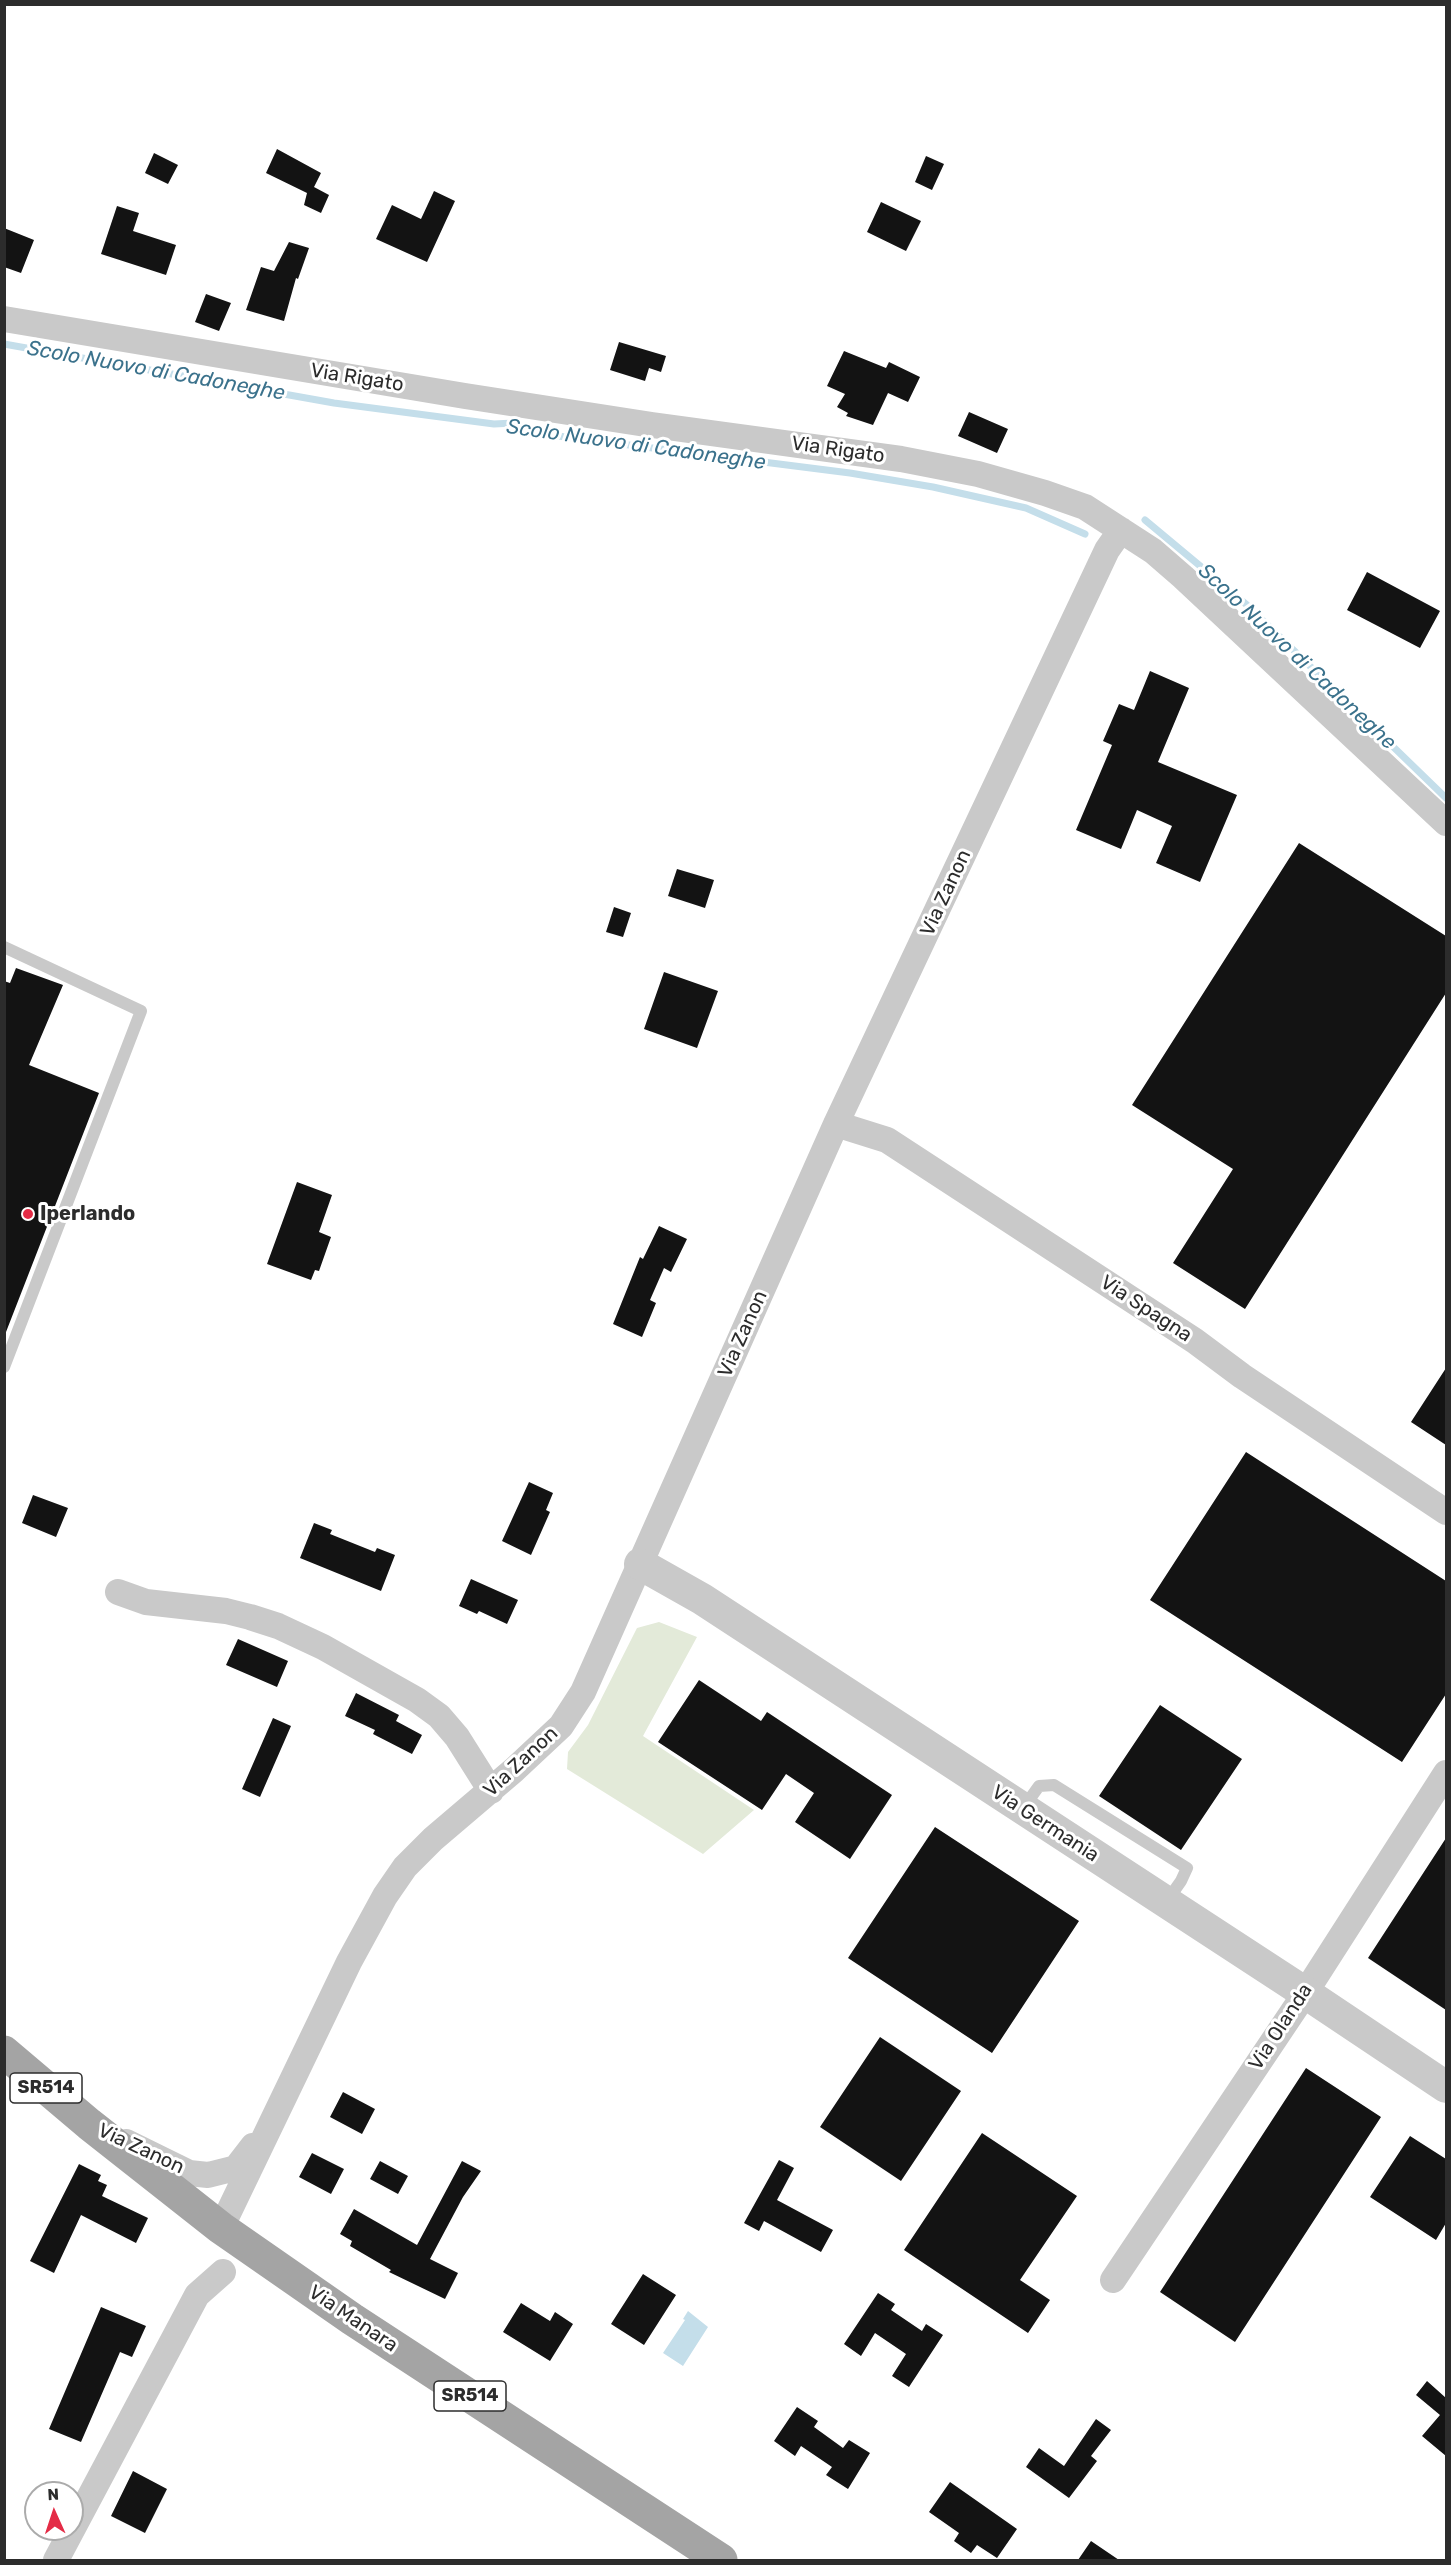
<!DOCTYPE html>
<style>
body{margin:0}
#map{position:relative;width:1451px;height:2565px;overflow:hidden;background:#fff;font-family:Rubik,sans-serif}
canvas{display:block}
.frame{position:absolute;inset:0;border:6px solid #2c2c2c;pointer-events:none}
.north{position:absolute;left:24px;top:2481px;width:60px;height:60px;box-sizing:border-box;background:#fff;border:2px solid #ababab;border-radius:50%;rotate:357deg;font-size:16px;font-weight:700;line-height:24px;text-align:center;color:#2c2c2c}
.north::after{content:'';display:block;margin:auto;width:21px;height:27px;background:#e42c46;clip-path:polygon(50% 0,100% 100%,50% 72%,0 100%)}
</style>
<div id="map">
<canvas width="1451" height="2565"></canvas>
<div class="frame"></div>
<div class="north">N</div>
</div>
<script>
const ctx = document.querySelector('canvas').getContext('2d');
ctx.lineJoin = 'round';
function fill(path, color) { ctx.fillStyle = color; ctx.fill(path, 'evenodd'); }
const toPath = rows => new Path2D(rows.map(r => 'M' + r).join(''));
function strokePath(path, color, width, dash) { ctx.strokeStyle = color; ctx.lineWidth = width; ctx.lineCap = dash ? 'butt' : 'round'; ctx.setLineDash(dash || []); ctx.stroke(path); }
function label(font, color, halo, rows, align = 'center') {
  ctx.font = font + ' Rubik,sans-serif'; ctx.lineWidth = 6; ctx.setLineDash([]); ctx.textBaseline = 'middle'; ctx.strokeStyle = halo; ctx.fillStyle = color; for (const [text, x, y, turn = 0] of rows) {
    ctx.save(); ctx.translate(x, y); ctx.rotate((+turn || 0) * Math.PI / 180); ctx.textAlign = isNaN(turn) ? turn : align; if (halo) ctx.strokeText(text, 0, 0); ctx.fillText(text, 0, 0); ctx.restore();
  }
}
const green = toPath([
 [659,1622,697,1637,643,1736,754,1810,703,1854,567,1769,568,1752,588,1725,637,1628]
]);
const water = toPath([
 [688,2311,708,2327,683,2366,663,2353,685,2320,683,2319]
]);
const stream = toPath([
 [4,344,334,403,494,424,514,423,550,435,850,473,933,487,1026,508,1085,534],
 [1145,520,1247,605,1446,798]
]);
const building = toPath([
 [277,149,321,173,314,187,329,195,321,213,304,205,307,193,266,173],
 [154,153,178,165,168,184,145,173],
 [926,156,944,164,932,190,915,182],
 [434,191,455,201,427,262,376,239,392,205,421,219],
 [881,202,921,221,906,251,867,232],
 [117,206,139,213,133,231,176,245,166,275,101,254],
 [4,228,34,240,21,273,4,267],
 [289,242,309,248,298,279,296,278,284,321,246,310,261,267,274,271],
 [206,294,231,303,219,331,195,322],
 [619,342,666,356,661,372,649,368,645,381,610,370],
 [844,351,886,368,889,362,920,377,908,402,888,393,873,425,846,416,848,413,837,407,845,394,827,386],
 [969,412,1008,429,997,453,958,436],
 [1367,572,1440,611,1420,648,1347,610],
 [1150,671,1189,688,1158,762,1237,795,1200,882,1156,863,1172,826,1137,810,1121,849,1076,830,1112,745,1103,741,1119,704,1134,710],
 [1299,843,1446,936,1446,993,1245,1309,1173,1263,1233,1169,1132,1105],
 [677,869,714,880,705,908,668,896],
 [614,907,631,913,623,937,606,932],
 [16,968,63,985,29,1065,99,1093,6,1332,4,981,10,983],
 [664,972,718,991,697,1048,644,1029],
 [297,1182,332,1195,319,1232,331,1237,319,1271,315,1270,311,1280,267,1264],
 [659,1226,687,1239,671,1272,664,1268,650,1300,656,1303,642,1337,613,1324,640,1257,643,1259],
 [1446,1368,1446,1445,1411,1422],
 [1246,1452,1446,1581,1446,1694,1402,1762,1150,1600],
 [529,1482,553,1493,546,1510,550,1512,531,1555,502,1541],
 [33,1495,68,1508,56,1537,22,1523],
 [314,1523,332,1530,330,1534,375,1552,377,1548,395,1555,381,1591,300,1558],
 [471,1579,518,1600,507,1624,479,1611,477,1614,459,1606],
 [238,1639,288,1661,277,1687,226,1665],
 [699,1680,761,1721,767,1712,892,1795,850,1859,795,1822,814,1793,786,1774,762,1810,658,1742],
 [356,1693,399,1715,396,1721,422,1735,412,1754,373,1734,375,1730,345,1716],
 [1160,1705,1242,1759,1181,1850,1099,1796],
 [273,1718,291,1726,260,1797,242,1789],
 [935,1827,1079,1921,992,2053,848,1958],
 [1446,1838,1446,2010,1368,1958],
 [880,2037,961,2091,901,2181,820,2127],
 [1306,2068,1381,2117,1235,2342,1160,2292],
 [343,2092,375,2109,362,2134,330,2117],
 [982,2133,1077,2196,1020,2280,1050,2300,1028,2333,904,2250],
 [1410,2136,1446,2159,1446,2223,1436,2240,1370,2197],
 [312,2153,344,2169,331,2194,299,2177],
 [779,2160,794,2168,777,2200,833,2230,821,2252,764,2221,759,2231,744,2223],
 [380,2161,408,2176,398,2194,370,2179],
 [462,2161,481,2171,463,2197,430,2259,458,2273,445,2299,389,2272,391,2270,350,2246,352,2241,340,2234,354,2209,417,2245],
 [79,2164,101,2175,98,2181,107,2185,102,2196,148,2218,136,2243,81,2215,54,2273,30,2261],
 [643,2274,676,2295,644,2345,611,2324],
 [878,2293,895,2304,891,2310,922,2331,926,2324,943,2335,909,2387,892,2376,906,2354,875,2333,861,2356,844,2344],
 [521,2303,550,2321,555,2312,573,2324,550,2361,503,2332],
 [101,2307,146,2326,132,2357,120,2352,81,2442,49,2429],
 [1427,2381,1446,2398,1446,2456,1422,2436,1440,2415,1416,2395],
 [797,2407,818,2421,814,2427,843,2448,849,2440,870,2453,848,2489,826,2475,832,2467,801,2446,795,2456,774,2441],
 [1096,2419,1111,2430,1091,2456,1097,2461,1069,2498,1026,2467,1039,2448,1064,2466],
 [133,2471,167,2489,145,2533,111,2516],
 [950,2482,1017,2529,997,2558,977,2545,971,2553,954,2541,959,2533,929,2512],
 [1091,2541,1119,2560,1078,2560]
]);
const service = toPath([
 [4,947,141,1011,4,1367],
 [1024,1807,1039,1786,1054,1785,1187,1868,1181,1881,1167,1901]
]);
const minor = toPath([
 [4,319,465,396,652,425,901,459,978,474,1045,493,1085,507,1153,551,1183,577,1446,823],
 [836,1124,887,1140,1195,1341,1242,1376,1446,1512],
 [118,1592,146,1602,226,1611,250,1617,278,1626,323,1647,417,1700,439,1716,457,1737,491,1791],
 [126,2142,189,2173,208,2175,236,2168,253,2146],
 [221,2228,349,1962,385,1896,405,1867,433,1839,514,1770,561,1726,583,1692,836,1124,1107,550,1121,530],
 [1113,2280,1298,2004,1446,1773],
 [56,2560,197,2295,223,2272]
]);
const tertiary = toPath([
 [640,1564,702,1599,1304,1992,1446,2087]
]);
const primary = toPath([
 [4,2052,89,2124,221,2228,352,2319,721,2560]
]);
const markers = [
 [28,1214,6,"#e42c46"]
];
const shields = [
 [46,2088,72],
 [470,2396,72]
];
const shieldNames = [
 ["SR514",46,2088],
 ["SR514",470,2396]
];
const streetNames = [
 ["Via Rigato",357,378,9],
 ["Via Rigato",838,450,8],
 ["Via Zanon",946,893,-65],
 ["Via Spagna",1146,1309,33],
 ["Via Zanon",743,1334,-66],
 ["Via Zanon",521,1762,-43],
 ["Via Germania",1045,1824,33],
 ["Via Olanda",1281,2027,-57],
 ["Via Zanon",141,2149,25],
 ["Via Manara",353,2319,34]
];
const poiNames = [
 ["Iperlando",40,1214]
];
const waterNames = [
 ["Scolo Nuovo di Cadoneghe",156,371,10],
 ["Scolo Nuovo di Cadoneghe",636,445,8],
 ["Scolo Nuovo di Cadoneghe",1297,657,43]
];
fill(green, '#e3ead9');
fill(water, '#c4deea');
strokePath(stream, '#c4deea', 7);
fill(building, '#131313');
strokePath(service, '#c9c9c9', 12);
strokePath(minor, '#c9c9c9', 26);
strokePath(tertiary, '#c9c9c9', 32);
strokePath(primary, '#a4a4a4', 33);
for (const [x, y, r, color] of markers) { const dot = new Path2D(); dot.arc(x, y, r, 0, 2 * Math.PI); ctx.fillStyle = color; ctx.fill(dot); strokePath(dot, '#fff', 2); }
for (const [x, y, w] of shields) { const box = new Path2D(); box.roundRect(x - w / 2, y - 15, w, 30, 4.5); ctx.fillStyle = '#fff'; ctx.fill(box); strokePath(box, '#2c2c2c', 1.5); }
label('bold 18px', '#2c2c2c', null, shieldNames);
label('20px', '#2c2c2c', '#fff', streetNames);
label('bold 20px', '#2c2c2c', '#fff', poiNames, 'left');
label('italic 21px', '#3b728c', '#fff', waterNames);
</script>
